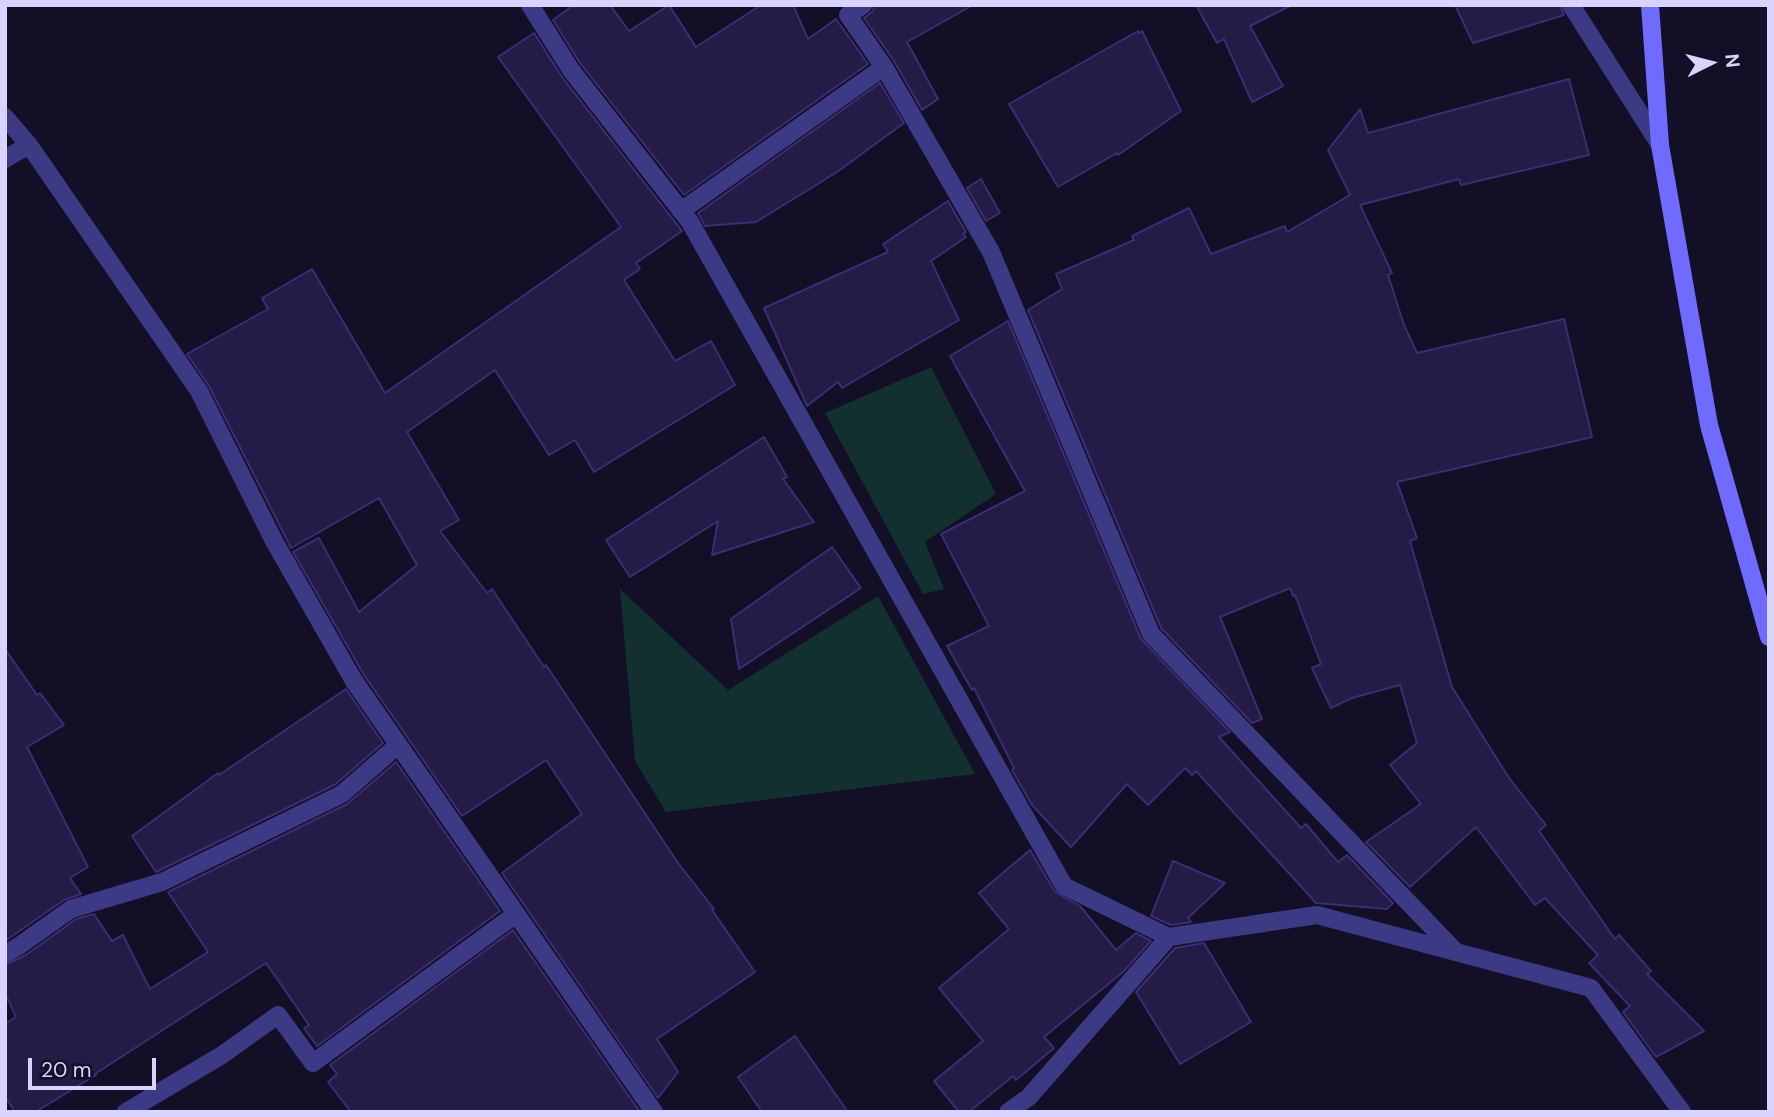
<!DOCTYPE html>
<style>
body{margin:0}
#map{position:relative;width:1774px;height:1117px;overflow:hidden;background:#130f26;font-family:"DM Sans",sans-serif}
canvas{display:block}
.frame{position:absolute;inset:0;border:7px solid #d9d4ff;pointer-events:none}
.north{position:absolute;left:1676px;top:28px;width:70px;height:70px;-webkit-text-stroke:5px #130f26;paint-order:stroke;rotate:84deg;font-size:19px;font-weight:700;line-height:28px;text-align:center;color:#d9d4ff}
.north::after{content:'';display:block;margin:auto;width:24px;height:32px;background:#d9d4ff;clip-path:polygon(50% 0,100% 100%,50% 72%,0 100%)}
.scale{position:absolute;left:28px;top:1058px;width:128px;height:32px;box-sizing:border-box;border:4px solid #d9d4ff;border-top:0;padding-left:9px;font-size:21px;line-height:24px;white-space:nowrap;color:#d9d4ff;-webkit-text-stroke:5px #130f26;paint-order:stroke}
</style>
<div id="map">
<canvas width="1774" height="1117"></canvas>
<div class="frame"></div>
<div class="north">N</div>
<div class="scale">20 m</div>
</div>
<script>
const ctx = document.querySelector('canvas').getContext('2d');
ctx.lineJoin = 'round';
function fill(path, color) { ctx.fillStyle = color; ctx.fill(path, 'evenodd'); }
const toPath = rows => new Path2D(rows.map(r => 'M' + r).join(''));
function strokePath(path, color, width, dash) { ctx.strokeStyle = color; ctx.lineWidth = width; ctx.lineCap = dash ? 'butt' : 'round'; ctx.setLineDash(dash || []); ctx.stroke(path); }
const green = toPath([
 [931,367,996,494,925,542,944,589,923,594,825,413],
 [620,589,728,690,878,596,975,774,666,812,635,761]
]);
const building = toPath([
 [574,5,610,5,629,31,669,5,696,47,761,5,793,5,808,39,836,19,868,64,684,195,580,63,553,20,574,5],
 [973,5,907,42,938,99,922,110,894,61,864,18,873,11,875,5,973,5],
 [1196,5,1292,5,1250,26,1283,86,1252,102,1224,39,1217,43,1196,5],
 [1455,5,1560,5,1564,15,1473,43,1455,5],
 [1138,31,1139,33,1142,31,1181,111,1118,155,1117,153,1058,187,1009,104,1138,31],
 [534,33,562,77,682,231,636,263,640,269,624,280,675,361,711,341,735,385,594,472,575,440,549,455,495,370,407,432,459,520,440,531,487,593,492,589,544,667,546,665,678,863,714,909,712,910,755,972,657,1039,678,1072,658,1098,502,873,582,814,546,760,462,816,364,675,293,552,319,538,359,612,417,565,379,498,291,548,209,386,187,354,268,309,262,298,312,269,385,393,621,227,498,57,534,33],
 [1569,79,1589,155,1461,185,1459,179,1360,205,1392,273,1388,275,1404,325,1417,353,1564,319,1592,437,1397,482,1417,538,1410,541,1452,687,1509,778,1546,825,1539,831,1615,939,1619,935,1651,971,1647,974,1704,1031,1656,1057,1623,1012,1630,1006,1589,963,1598,955,1545,898,1535,905,1476,827,1410,887,1366,842,1421,804,1390,765,1417,743,1400,685,1352,698,1331,708,1312,668,1321,664,1295,595,1293,596,1290,588,1220,617,1262,719,1252,723,1161,628,1028,310,1062,289,1056,274,1134,240,1132,236,1189,208,1211,254,1285,226,1287,232,1350,195,1328,150,1360,109,1368,133,1569,79],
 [880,83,904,123,837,172,756,222,705,226,698,213,880,83],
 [981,179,1000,213,986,221,967,188,981,179],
 [948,201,966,232,963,234,966,237,931,261,959,320,842,388,838,382,807,406,764,308,888,252,883,244,948,201],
 [1008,321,1141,639,1230,732,1219,737,1301,828,1306,824,1338,862,1347,855,1393,903,1387,909,1316,903,1196,771,1192,775,1185,768,1148,805,1127,784,1071,847,1032,805,1012,770,1014,768,974,688,972,690,947,646,989,626,941,534,1025,491,950,356,1008,321],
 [764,437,787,477,783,479,814,522,712,555,718,521,630,577,606,540,764,437],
 [832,547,861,588,739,669,731,619,832,547],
 [5,649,37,695,40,693,64,725,27,747,88,867,70,878,81,894,64,900,5,941,5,649],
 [346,689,383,743,336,784,156,872,132,836,218,773,219,775,346,689],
 [396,762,500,911,317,1046,304,1028,309,1025,266,963,95,1074,96,1075,42,1108,35,1112,15,1112,5,1096,5,1024,16,1017,5,993,5,965,26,955,76,919,94,914,112,941,123,935,150,989,208,952,168,892,347,804,396,762],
 [1030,850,1055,892,1080,906,1116,950,1136,933,1151,941,1124,971,1044,1037,1054,1048,1016,1080,1013,1076,969,1112,959,1112,934,1081,983,1041,939,988,1009,929,979,893,1030,850],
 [1173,861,1225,883,1188,918,1191,922,1171,925,1151,916,1173,861],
 [513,930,640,1112,351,1112,328,1082,337,1074,330,1065,513,930],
 [1204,943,1251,1022,1180,1064,1136,992,1175,948,1204,943],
 [795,1036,848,1112,762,1112,738,1077,795,1036]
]);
const minor = toPath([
 [530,5,571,70,690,222,1064,886,1169,937,1317,915,1591,988,1682,1112],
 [863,5,848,15,884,67,991,252,1151,634,1456,952],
 [1571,5,1660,145],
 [5,117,29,145,199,391,274,541,354,681,654,1112],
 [5,159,29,145],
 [681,211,884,67],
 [5,954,19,946,71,909,162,882,342,794,398,745],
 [126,1112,222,1055,278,1015,313,1063,516,914],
 [1008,1112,1029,1097,1169,937]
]);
const secondary = toPath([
 [1650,5,1660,145,1709,425,1769,637]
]);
fill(green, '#12302f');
fill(building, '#241b47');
strokePath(building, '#3b2d73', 2);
strokePath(minor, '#3d3a85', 18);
strokePath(secondary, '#6f6bff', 18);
</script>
